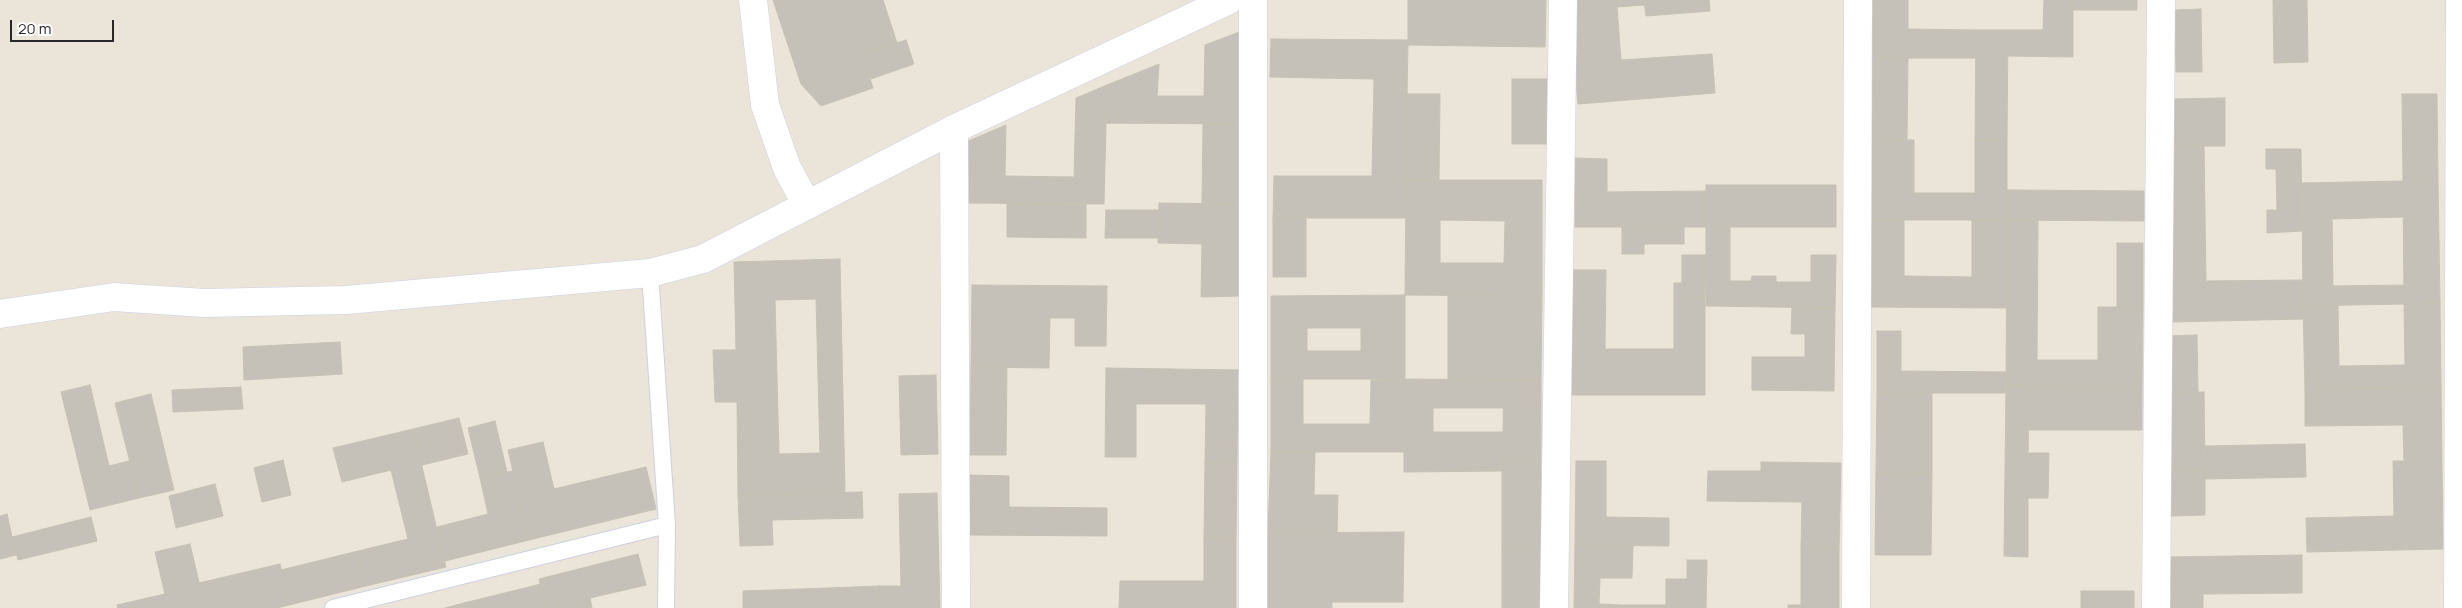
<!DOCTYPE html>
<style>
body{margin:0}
#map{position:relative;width:2462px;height:608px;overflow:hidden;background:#ebe4d8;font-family:Manrope,sans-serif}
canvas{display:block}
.scale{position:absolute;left:10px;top:20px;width:104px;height:22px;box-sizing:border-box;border:2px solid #282828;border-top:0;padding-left:6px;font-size:15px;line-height:18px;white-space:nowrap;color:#282828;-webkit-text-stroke:4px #fff;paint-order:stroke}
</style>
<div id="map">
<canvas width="2462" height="608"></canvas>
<div class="scale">20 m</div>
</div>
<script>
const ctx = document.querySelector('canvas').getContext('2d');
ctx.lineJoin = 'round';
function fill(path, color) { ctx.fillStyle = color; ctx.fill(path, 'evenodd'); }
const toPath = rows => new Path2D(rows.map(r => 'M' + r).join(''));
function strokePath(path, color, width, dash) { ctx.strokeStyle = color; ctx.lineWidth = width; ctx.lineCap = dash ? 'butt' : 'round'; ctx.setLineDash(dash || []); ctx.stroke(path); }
const building = toPath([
 [773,0,844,0,873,88,821,106,801,84,773,0],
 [844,0,883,0,897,43,862,54,844,0],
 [1408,0,1546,0,1545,47,1408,45,1408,0],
 [1569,0,1644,0,1644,5,1617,7,1621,60,1712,54,1715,93,1578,104,1569,0],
 [1644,0,1709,0,1710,11,1646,16,1644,0],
 [1873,0,1908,0,1908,29,1976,30,1976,58,1872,58,1873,0],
 [2044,0,2073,0,2073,57,2008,56,2008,30,2043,30,2044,0],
 [2073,0,2137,0,2137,10,2073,10,2073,0],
 [2273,0,2307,0,2308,62,2274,63,2273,0],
 [2201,9,2202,72,2176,72,2175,10,2201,9],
 [1976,30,2008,30,2007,140,1975,140,1976,30],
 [1242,31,1241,124,1106,123,1107,85,1159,64,1157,96,1204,96,1205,45,1242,31],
 [1271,39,1408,40,1405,218,1273,218,1274,176,1372,176,1374,79,1270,77,1271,39],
 [906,40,914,64,871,79,862,54,906,40],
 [1872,58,1908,58,1907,139,1872,139,1872,58],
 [1512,79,1549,79,1549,144,1512,144,1512,79],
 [1107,85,1104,204,966,203,966,142,1006,125,1005,176,1074,177,1076,98,1107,85],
 [1407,94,1440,94,1439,180,1406,180,1407,94],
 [2402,94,2437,94,2438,181,2403,181,2402,94],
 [2225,98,2225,146,2171,146,2170,99,2225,98],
 [1203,124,1241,124,1240,204,1202,203,1203,124],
 [1872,139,1914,140,1914,193,1975,193,1975,140,2007,140,2007,220,1871,220,1872,139],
 [2171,146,2204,146,2206,281,2303,280,2303,319,2173,322,2171,146],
 [2266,149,2301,149,2302,231,2267,233,2267,210,2277,210,2276,169,2266,169,2266,149],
 [1575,158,1607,159,1607,192,1706,191,1706,227,1575,227,1575,158],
 [1406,180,1542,180,1542,296,1405,295,1406,180],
 [1440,220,1505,221,1504,263,1440,263,1440,220],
 [2403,181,2438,181,2440,303,2404,304,2403,181],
 [2403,181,2403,217,2332,219,2333,286,2404,285,2404,304,2303,306,2302,183,2403,181],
 [1706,185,1836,185,1836,227,1706,227,1706,185],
 [2007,190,2144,191,2144,221,2007,220,2007,190],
 [1007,203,1086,203,1086,238,1007,237,1007,203],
 [1159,203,1240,204,1239,296,1201,297,1202,244,1158,243,1159,203],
 [1106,210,1159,210,1158,238,1105,238,1106,210],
 [1273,218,1306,218,1306,277,1273,277,1273,218],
 [1871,220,1904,220,1904,276,1972,277,1972,220,2007,220,2006,308,1870,307,1871,220],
 [2007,220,2038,220,2037,360,2098,360,2098,307,2143,307,2142,387,2006,386,2007,220],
 [1622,227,1684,227,1684,244,1644,244,1644,254,1622,254,1622,227],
 [1706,227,1730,227,1730,281,1751,281,1752,276,1776,276,1776,282,1811,282,1811,255,1836,255,1835,308,1706,306,1706,227],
 [2117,243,2143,243,2143,307,2117,307,2117,243],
 [1682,255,1706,255,1705,298,1674,298,1674,283,1682,283,1682,255],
 [840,259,845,492,738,495,737,402,715,402,713,350,736,350,734,262,840,259],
 [816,299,820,453,779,454,775,300,816,299],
 [1572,270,1606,270,1605,349,1674,349,1674,298,1705,298,1705,395,1572,395,1572,270],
 [972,285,1107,286,1106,346,1075,346,1075,318,1050,318,1049,368,971,367,972,285],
 [1405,295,1405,379,1271,379,1271,296,1405,295],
 [1307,328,1361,328,1361,351,1307,351,1307,328],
 [1448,295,1542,296,1541,380,1448,379,1448,295],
 [2440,303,2441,387,2305,389,2303,306,2338,305,2339,366,2405,365,2404,304,2440,303],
 [1792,307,1835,308,1834,391,1752,390,1752,357,1805,357,1805,334,1791,334,1792,307],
 [1877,331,1901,331,1901,371,2006,372,2005,393,1877,393,1877,331],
 [2197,335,2198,392,2170,393,2169,336,2197,335],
 [340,342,342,374,244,380,243,347,340,342],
 [971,367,1007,368,1006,455,970,455,971,367],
 [1106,368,1238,370,1237,463,1205,463,1206,404,1136,404,1136,457,1105,457,1106,368],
 [936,375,938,454,901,455,899,376,936,375],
 [1271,379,1303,379,1303,424,1370,424,1371,380,1405,379,1404,452,1271,452,1271,379],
 [1405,379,1504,380,1504,408,1433,408,1433,432,1404,432,1405,379],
 [1504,380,1541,380,1541,459,1502,459,1502,471,1404,472,1404,432,1503,432,1504,380],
 [90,385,109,466,129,461,139,498,90,510,61,392,90,385],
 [2006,386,2029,386,2028,453,2049,453,2048,498,2028,498,2028,557,2004,556,2006,386],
 [2029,386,2142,387,2142,430,2029,430,2029,386],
 [241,387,243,409,173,412,172,390,241,387],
 [2441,387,2443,549,2307,552,2306,518,2394,516,2393,461,2404,461,2403,425,2305,426,2305,389,2441,387],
 [2204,392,2205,470,2171,471,2170,393,2204,392],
 [1877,393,1932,393,1932,474,1876,473,1877,393],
 [151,394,174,490,139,498,115,403,151,394],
 [459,418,468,454,422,465,413,429,459,418],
 [495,421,507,472,480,478,468,428,495,421],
 [413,429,446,567,366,586,358,551,408,539,391,470,342,482,333,448,413,429],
 [543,442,554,489,646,467,656,509,529,540,508,450,543,442],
 [2305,444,2306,477,2205,479,2204,446,2305,444],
 [1271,452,1315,452,1314,495,1338,495,1337,533,1268,533,1271,452],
 [1502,459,1541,459,1541,547,1502,547,1502,459],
 [283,460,291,495,262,502,254,468,283,460],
 [1576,461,1606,461,1606,517,1669,518,1669,546,1575,545,1576,461],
 [1761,462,1841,463,1839,548,1801,547,1802,502,1707,501,1708,471,1761,471,1761,462],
 [1205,463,1237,463,1236,538,1204,538,1205,463],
 [2205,470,2205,515,2171,516,2171,471,2205,470],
 [513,471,529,540,445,561,437,527,488,514,480,478,513,471],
 [1876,473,1932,474,1931,555,1875,555,1876,473],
 [970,475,1009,476,1009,507,1107,508,1107,536,969,535,970,475],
 [215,484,223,516,176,528,169,496,215,484],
 [862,492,863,518,772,520,773,545,740,546,738,495,862,492],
 [937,493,940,608,880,608,879,586,901,586,899,494,937,493],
 [7,514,16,555,0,559,0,516,7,514],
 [91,517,97,541,18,560,12,537,91,517],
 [1404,532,1403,602,1332,602,1332,608,1268,608,1268,533,1404,532],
 [1204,538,1236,538,1236,608,1119,608,1120,581,1204,581,1204,538],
 [190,544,205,608,118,608,117,605,165,594,155,552,190,544],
 [1575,545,1633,546,1632,578,1600,578,1599,604,1621,605,1621,608,1574,608,1575,545],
 [1502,547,1541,547,1540,608,1502,608,1502,547],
 [1801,547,1839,548,1839,608,1788,608,1788,605,1801,605,1801,547],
 [358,551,366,586,289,605,281,570,358,551],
 [638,554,646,585,590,598,592,608,547,608,539,579,638,554],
 [2302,555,2302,593,2203,594,2203,608,2168,608,2168,557,2302,555],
 [1687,560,1707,560,1706,608,1621,608,1621,605,1666,605,1666,579,1687,579,1687,560],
 [280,564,289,605,277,608,205,608,199,583,280,564],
 [541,584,547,608,465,608,464,603,541,584],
 [879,586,880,608,828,608,828,588,879,586],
 [828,588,828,608,743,608,743,591,828,588],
 [2081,591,2134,591,2134,608,2081,608,2081,591],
 [464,603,465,608,445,608,464,603]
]);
const lane = toPath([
 [650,273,667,525,666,608],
 [333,608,667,525]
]);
const street = toPath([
 [753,0,765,105,787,168,807,205],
 [1253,0,1253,608],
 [954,129,956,608],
 [0,314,114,297,204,303,346,300,650,273],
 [1554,608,1563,0],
 [1856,608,1858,0],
 [2156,608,2161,0],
 [2458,608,2460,0]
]);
const secondary = toPath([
 [650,273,703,259,954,129,1229,0]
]);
fill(building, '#c6c1b8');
strokePath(building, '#c6c1b2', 1);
strokePath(lane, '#ced0e2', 18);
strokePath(street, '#ced0e2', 29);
strokePath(secondary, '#ced0e2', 29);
strokePath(lane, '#fff', 16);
strokePath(street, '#fff', 28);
strokePath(secondary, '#fff', 28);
</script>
